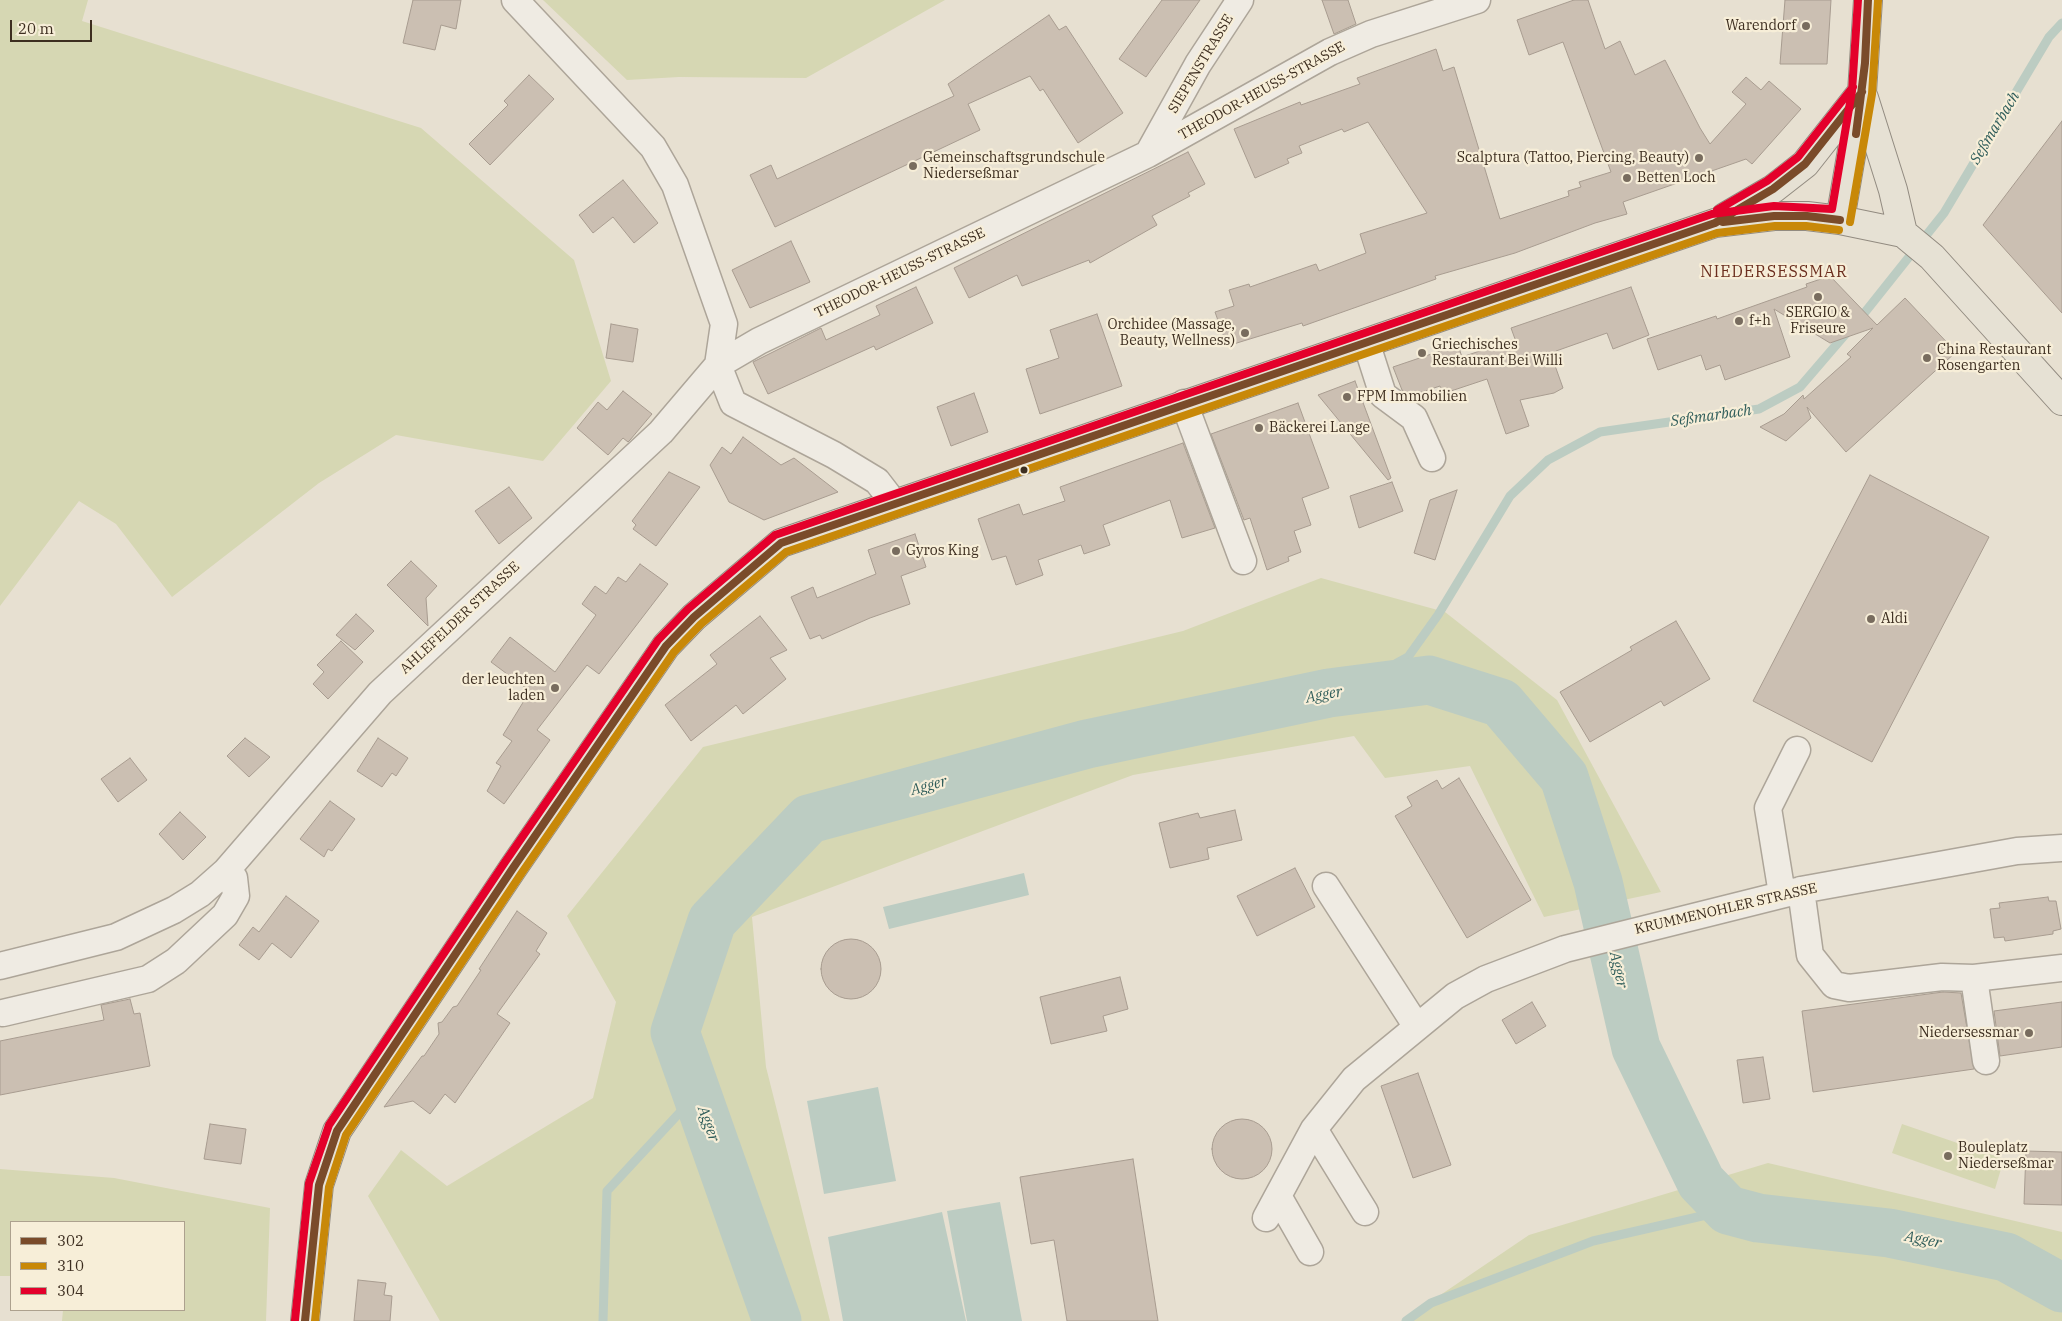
<!DOCTYPE html>
<meta charset="utf-8">
<style>
body{margin:0}
#map{position:relative;width:2062px;height:1321px;overflow:hidden;background:#e7e0d1;font-family:"IBM Plex Serif",serif}
canvas{display:block}
.legend{position:absolute;left:10px;top:1221px;width:175px;height:90px;box-sizing:border-box;background:#f7eed8;border:1px solid #ada18e;margin:0;padding:6px 9px;list-style:none;font-size:15px;color:#3d2e20}
.legend li{display:flex;align-items:center;gap:10px;height:25px}
.legend b{width:25px;border:1px solid #ada18e}
.scale{position:absolute;left:10px;top:20px;width:82px;height:22px;box-sizing:border-box;border:2px solid #3d2e20;border-top:0;padding-left:6px;font-size:15px;line-height:18px;white-space:nowrap;color:#3d2e20;-webkit-text-stroke:4px #f7eed8;paint-order:stroke}
</style>
<div id="map">
<canvas width="2062" height="1321"></canvas>
<ul class="legend">
<li><b style="height:6px;background:#7a4b2a"></b>302</li>
<li><b style="height:6px;background:#c88808"></b>310</li>
<li><b style="height:6px;background:#e4002b"></b>304</li>
</ul>
<div class="scale">20 m</div>
</div>
<script>
const ctx = document.querySelector('canvas').getContext('2d');
ctx.lineJoin = 'round';
function fill(path, color) { ctx.fillStyle = color; ctx.fill(path, 'evenodd'); }
const toPath = rows => new Path2D(rows.map(r => 'M' + r).join(''));
function strokePath(path, color, width, dash) { ctx.strokeStyle = color; ctx.lineWidth = width; ctx.lineCap = dash ? 'butt' : 'round'; ctx.setLineDash(dash || []); ctx.stroke(path); }
function label(font, color, halo, rows, align = 'center') {
  ctx.font = font + ' "IBM Plex Serif",serif'; ctx.lineWidth = 4.5; ctx.setLineDash([]); ctx.textBaseline = 'middle'; ctx.strokeStyle = halo; ctx.fillStyle = color; for (const [text, x, y, turn = 0] of rows) {
    ctx.save(); ctx.translate(x, y); ctx.rotate((+turn || 0) * Math.PI / 180); ctx.textAlign = isNaN(turn) ? turn : align; if (halo) ctx.strokeText(text, 0, 0); ctx.fillText(text, 0, 0); ctx.restore();
  }
}
const green = toPath([
 [0,0,88,0,82,21,421,128,574,260,611,381,543,461,396,435,319,483,172,597,116,524,79,501,0,606],
 [543,0,945,0,806,78,679,77,627,80],
 [1321,578,1445,612,1557,700,1661,892,1544,917,1470,766,1385,778,1354,736,1133,775,752,917,766,1067,830,1321,440,1321,368,1196,401,1150,447,1186,593,1098,616,1002,567,916,703,747,1183,631],
 [1902,1124,2004,1159,1995,1189,1892,1153],
 [1768,1163,2062,1232,2062,1321,1402,1321,1529,1235],
 [0,1169,114,1178,270,1208,266,1321,62,1321,63,1310,184,1310,184,1222,11,1222,11,1276,0,1276]
]);
const water = toPath([
 [1024,873,1029,895,889,929,883,907],
 [878,1087,896,1181,824,1194,807,1101],
 [1000,1202,1022,1321,967,1321,947,1211],
 [942,1212,966,1321,843,1321,828,1237]
]);
const stream = toPath([
 [1858,321,1944,213,2049,37,2062,23],
 [1383,687,1397,663,1408,657,1438,615,1510,496,1548,460,1600,432,1759,409,1800,387,1849,330],
 [603,1321,607,1191,696,1095],
 [1406,1321,1431,1303,1593,1241,1728,1210]
]);
const river = toPath([
 [777,1321,675,1032,712,921,809,819,1087,744,1329,693,1429,680,1501,703,1564,777,1598,882,1636,1048,1701,1182,1728,1210,1758,1218,1889,1233,2006,1257,2062,1288]
]);
const building = toPath([
 [413,0,461,0,456,29,441,25,435,50,403,43,413,0],
 [1162,0,1200,0,1146,77,1119,59,1162,0],
 [1322,0,1348,0,1356,24,1334,34,1322,0],
 [1574,0,1588,0,1605,49,1620,41,1635,75,1665,60,1700,128,1710,144,1746,104,1732,92,1746,77,1761,90,1769,81,1801,109,1752,164,1746,159,1623,202,1627,214,1595,223,1515,253,1435,276,1436,279,1303,326,1302,323,1227,346,1215,312,1234,306,1229,290,1249,284,1250,287,1316,264,1319,271,1366,253,1360,234,1427,213,1368,122,1344,132,1342,129,1299,146,1302,153,1287,159,1289,163,1255,178,1234,129,1300,102,1301,105,1360,84,1357,78,1436,49,1443,71,1454,67,1500,219,1569,196,1568,191,1581,187,1579,182,1611,172,1563,42,1529,55,1517,20,1574,0],
 [1785,0,1831,0,1827,64,1780,64,1785,0],
 [1049,15,1059,30,1066,26,1123,113,1078,143,1043,89,1040,91,1030,76,968,104,980,130,775,227,750,175,771,165,777,179,954,96,948,84,1049,15],
 [529,75,554,99,490,165,469,144,508,105,504,101,529,75],
 [2062,121,2062,313,1983,225,2062,121],
 [1188,152,1205,184,1188,193,1190,196,1152,216,1157,225,1090,263,1089,260,1022,286,1017,275,969,298,954,268,1188,152],
 [623,180,658,223,634,243,613,217,593,233,579,215,623,180],
 [791,241,810,282,750,308,732,270,791,241],
 [1830,276,1877,325,1905,298,1956,352,1846,452,1807,407,1811,418,1786,441,1760,427,1784,414,1803,395,1804,399,1851,357,1847,354,1873,328,1830,343,1774,309,1790,357,1725,380,1720,365,1706,370,1701,355,1658,370,1647,339,1716,316,1717,319,1807,287,1806,284,1830,276],
 [916,287,933,323,876,350,874,346,768,394,753,362,821,328,826,340,880,315,876,306,916,287],
 [1631,287,1649,335,1613,349,1607,333,1556,351,1558,357,1553,360,1563,388,1554,393,1520,400,1529,426,1506,434,1487,379,1442,394,1440,386,1410,396,1402,390,1393,367,1458,345,1462,357,1515,339,1511,328,1631,287],
 [1097,314,1122,386,1040,414,1026,369,1059,358,1050,330,1097,314],
 [611,324,638,329,633,362,606,358,611,324],
 [1355,381,1391,478,1388,480,1318,395,1355,381],
 [623,391,652,414,630,440,628,442,623,438,608,455,577,428,598,402,607,410,623,391],
 [974,393,988,432,951,446,937,407,974,393],
 [1298,403,1329,488,1302,498,1311,525,1294,531,1301,552,1288,557,1289,561,1267,570,1250,518,1244,520,1211,434,1298,403],
 [743,437,781,465,794,458,838,492,764,520,729,502,710,465,722,447,731,454,743,437],
 [1183,443,1215,528,1182,538,1170,500,1103,525,1110,545,1084,554,1081,545,1038,560,1043,575,1016,585,1006,556,992,560,978,519,1019,504,1023,515,1065,501,1060,487,1183,443],
 [669,472,700,487,656,546,633,529,636,525,632,521,669,472],
 [1870,475,1989,537,1872,762,1753,701,1870,475],
 [1392,482,1403,511,1359,528,1350,496,1392,482],
 [509,487,532,518,499,544,475,511,509,487],
 [1457,490,1435,560,1414,553,1430,500,1457,490],
 [915,534,926,567,901,576,910,604,870,618,822,639,820,635,810,639,791,597,813,587,817,598,876,574,868,550,915,534],
 [411,561,437,586,426,598,428,626,387,585,411,561],
 [640,564,668,584,599,674,587,665,537,730,550,740,504,804,487,791,501,766,496,763,512,741,503,735,530,691,491,662,510,637,555,672,596,615,582,604,595,586,606,594,618,577,626,582,640,564],
 [356,614,374,631,355,650,336,635,356,614],
 [760,616,787,650,770,658,786,679,743,714,736,705,691,741,665,705,717,664,710,655,760,616],
 [1676,621,1710,679,1664,706,1661,701,1590,742,1560,692,1632,650,1630,647,1676,621],
 [341,641,363,662,328,699,313,684,324,672,317,665,341,641],
 [245,738,270,757,249,777,227,756,245,738],
 [378,738,408,758,396,776,392,773,382,787,357,771,378,738],
 [130,758,147,780,118,802,101,779,130,758],
 [1459,778,1531,900,1467,938,1395,816,1412,806,1407,797,1437,780,1442,789,1459,778],
 [330,801,355,819,332,851,328,849,324,857,300,839,330,801],
 [1235,810,1242,840,1207,848,1209,859,1170,868,1159,823,1198,813,1200,818,1235,810],
 [180,812,206,837,183,860,159,834,180,812],
 [1295,868,1315,907,1257,936,1237,896,1295,868],
 [286,896,319,921,291,958,272,943,259,960,239,945,253,927,259,932,286,896],
 [2048,897,2049,901,2056,901,2061,929,2053,931,2053,934,2005,941,2004,937,1994,938,1990,909,2000,908,1999,903,2048,897],
 [517,911,547,933,536,951,540,954,497,1014,510,1023,455,1103,445,1094,430,1114,413,1101,384,1107,422,1056,424,1056,439,1034,438,1023,442,1022,453,1007,457,1006,481,970,479,969,517,911],
 '821 969a30 30 0 1 1 60 0a30 30 0 1 1-60 0Z',
 [1120,977,1128,1009,1103,1016,1107,1031,1051,1044,1040,997,1120,977],
 [1943,992,1961,993,1974,1069,1813,1092,1802,1011,1943,992],
 [130,999,134,1014,140,1013,150,1066,0,1095,0,1041,104,1020,101,1005,130,999],
 [1532,1002,1546,1026,1516,1044,1502,1020,1532,1002],
 [2062,1002,2062,1047,2000,1056,1994,1011,2062,1002],
 [1763,1057,1770,1099,1743,1103,1737,1060,1763,1057],
 [1418,1073,1451,1165,1413,1178,1381,1086,1418,1073],
 '1212 1149a30 30 0 1 1 60 0a30 30 0 1 1-60 0Z',
 [210,1124,246,1129,241,1164,204,1159,210,1124],
 [2026,1151,2062,1152,2062,1205,2024,1204,2026,1151],
 [1133,1159,1158,1321,1067,1321,1054,1240,1031,1244,1020,1177,1133,1159],
 [358,1280,386,1283,384,1295,392,1296,390,1321,354,1321,358,1280]
]);
const minor = toPath([
 [515,0,653,147,675,185,724,324,718,365],
 [1148,154,1198,64,1240,0],
 [1366,342,1383,395,1414,418,1432,458],
 [718,365,733,403,834,455,877,481,894,503],
 [1184,403,1243,561],
 [1326,886,1417,1027],
 [1801,890,1810,955,1834,985,1849,988,1942,977,1974,978],
 [1782,894,1768,808,1797,750],
 [0,966,116,937,174,910,200,894,226,871,380,693,661,432,718,365,759,341,1148,154,1330,52,1371,34,1477,0],
 [3,1013,148,979,176,961,225,915,236,896,234,878,226,871],
 [1986,1061,1974,978,2062,968],
 [1314,1129,1365,1212],
 [1278,1196,1310,1252],
 [1266,1218,1314,1129,1354,1079,1455,996,1486,979,1565,949,1801,890,2017,851,2062,848]
]);
const major = toPath([
 [1864,98,1893,190,1903,233],
 [1725,217,1773,189,1805,164,1861,93],
 [1840,220,1862,92,1868,0],
 [305,1321,319,1185,337,1131,513,868,666,646,694,617,781,543,1715,223,1774,216,1807,216,1840,220,1903,233,1932,257,2062,401]
]);
const bus1 = toPath([
 [1856,134,1865,63,1868,0],
 [1723,222,1774,216,1807,216,1840,220],
 [305,1321,319,1185,337,1131,513,868,666,646,694,617,781,543,1715,223,1773,189,1805,164,1862,92]
]);
const bus2 = toPath([
 [1850,222,1872,94,1878,1],
 [315,1321,329,1187,346,1135,521,874,674,652,701,624,786,552,1717,233,1775,226,1806,226,1839,230]
]);
const bus3 = toPath([
 [1717,210,1767,181,1798,157,1853,87],
 [295,1320,309,1183,329,1125,505,862,658,640,688,609,775,535,1712,214,1774,206,1832,209,1852,91,1858,0]
]);
const markers = [
 [1806,26,5,"#786c5e"],
 [1699,158,5,"#786c5e"],
 [913,166,5,"#786c5e"],
 [1627,178,5,"#786c5e"],
 [1818,297,5,"#786c5e"],
 [1739,321,5,"#786c5e"],
 [1245,333,5,"#786c5e"],
 [1422,353,5,"#786c5e"],
 [1927,358,5,"#786c5e"],
 [1347,397,5,"#786c5e"],
 [1259,428,5,"#786c5e"],
 [1024,470,4.5,"#3d2e20"],
 [896,551,5,"#786c5e"],
 [1871,619,5,"#786c5e"],
 [555,688,5,"#786c5e"],
 [2029,1033,5,"#786c5e"],
 [1948,1156,5,"#786c5e"]
];
const poiNames = [
 ["Warendorf",1796,26,"right"],
 ["Gemeinschaftsgrundschule",923,158],
 ["Niederseßmar",923,174],
 ["Scalptura (Tattoo, Piercing, Beauty)",1689,158,"right"],
 ["Betten Loch",1637,178],
 ["SERGIO &",1818,313,"center"],
 ["Friseure",1818,329,"center"],
 ["f+h",1749,321],
 ["Orchidee (Massage,",1235,325,"right"],
 ["Beauty, Wellness)",1235,341,"right"],
 ["Griechisches",1432,345],
 ["Restaurant Bei Willi",1432,361],
 ["China Restaurant",1937,350],
 ["Rosengarten",1937,366],
 ["FPM Immobilien",1357,397],
 ["Bäckerei Lange",1269,428],
 ["Gyros King",906,551],
 ["Aldi",1881,619],
 ["der leuchten",545,680,"right"],
 ["laden",545,696,"right"],
 ["Niedersessmar",2019,1033,"right"],
 ["Bouleplatz",1958,1148],
 ["Niederseßmar",1958,1164]
];
const streetNames = [
 ["SIEPENSTRASSE",1201,64,-59],
 ["THEODOR-HEUSS-STRASSE",1262,91,-29],
 ["THEODOR-HEUSS-STRASSE",900,273,-26],
 ["AHLEFELDER STRASSE",460,618,-43],
 ["KRUMMENOHLER STRASSE",1726,909,-13]
];
const waterNames = [
 ["Seßmarbach",1995,128,-59],
 ["Seßmarbach",1711,416,-8],
 ["Agger",1324,695,-10],
 ["Agger",929,786,-15],
 ["Agger",1618,970,77],
 ["Agger",708,1124,70],
 ["Agger",1923,1240,12]
];
const quarterNames = [
 ["NIEDERSESSMAR",1774,272]
];
fill(green, '#d6d7b3');
fill(water, '#bcccc2');
strokePath(stream, '#bcccc2', 9);
strokePath(river, '#bcccc2', 49);
fill(building, '#cbbfb2');
strokePath(building, '#a89c90', 1);
strokePath(minor, '#ada599', 29);
strokePath(major, '#928b80', 30);
strokePath(minor, '#efebe3', 26);
strokePath(major, '#e6e1d4', 28);
strokePath(bus1, '#7a4b2a', 8);
strokePath(bus2, '#c88808', 8);
strokePath(bus3, '#e4002b', 8);
for (const [x, y, r, color] of markers) { const dot = new Path2D(); dot.arc(x, y, r, 0, 2 * Math.PI); ctx.fillStyle = color; ctx.fill(dot); strokePath(dot, '#f7eed8', 2); }
label('14px', '#3d2e20', '#f7eed8', poiNames, 'left');
label('14px', '#3d2e20', '#f7eed8', streetNames);
label('italic 15px', '#2f5d5a', '#f7eed8', waterNames);
ctx.letterSpacing = '1px';
label('16px', '#6b2e1e', '#f7eed8', quarterNames);
ctx.letterSpacing = '0px';
</script>
